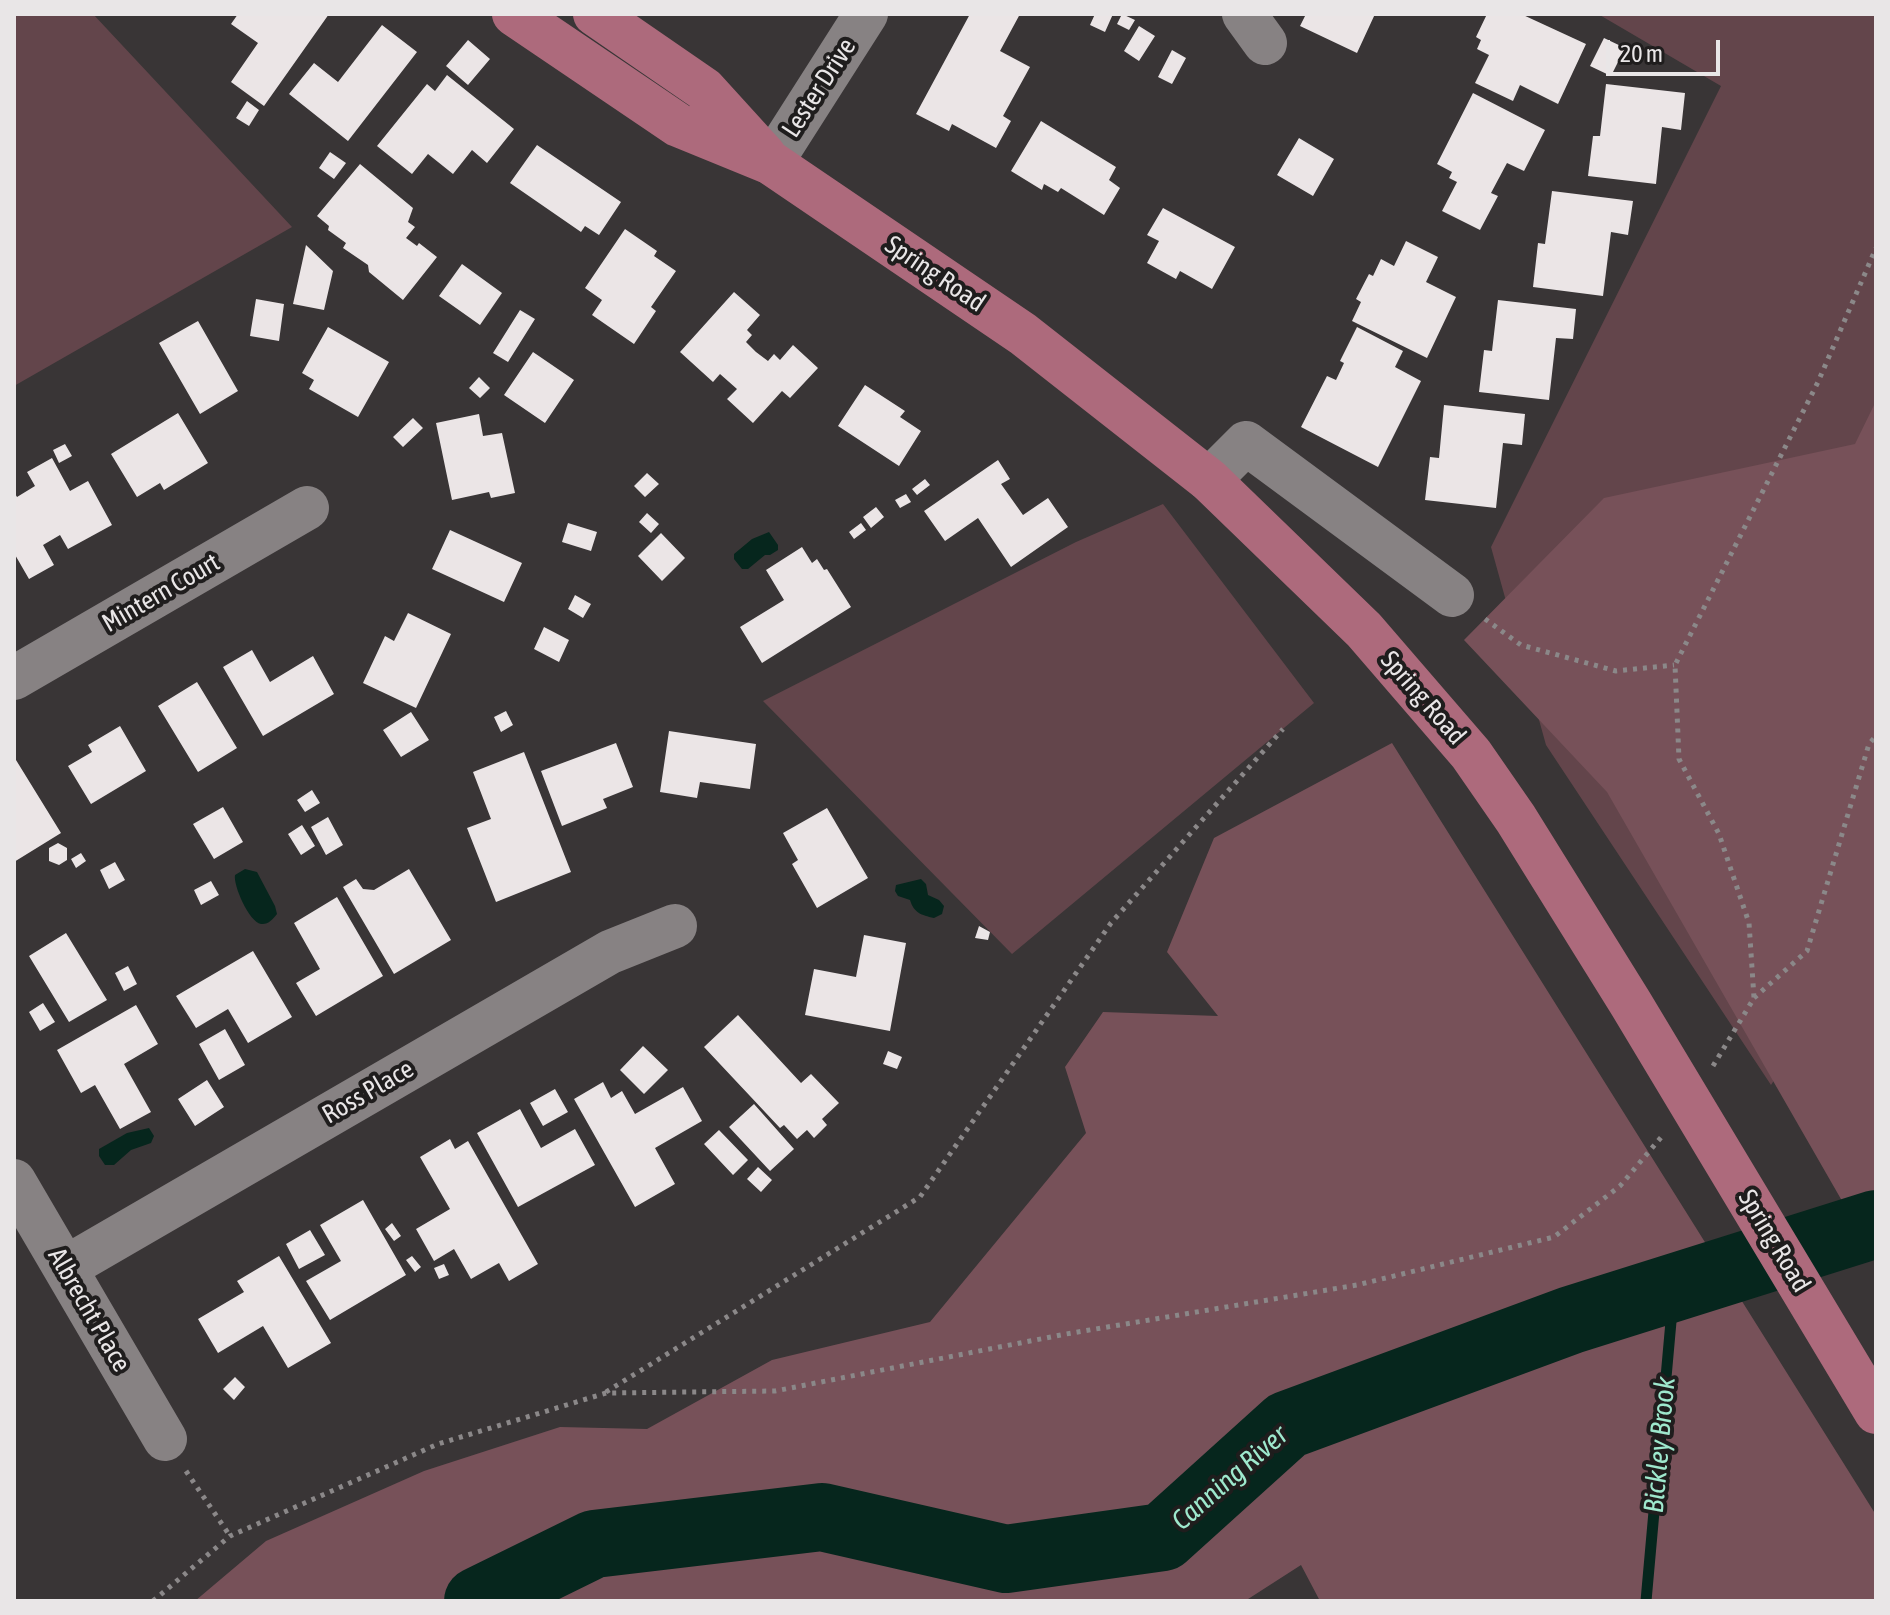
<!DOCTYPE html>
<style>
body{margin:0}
#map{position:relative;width:1890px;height:1615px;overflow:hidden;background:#393536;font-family:"Asap Condensed",sans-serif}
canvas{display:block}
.frame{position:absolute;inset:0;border:16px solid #e9e6e7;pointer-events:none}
.scale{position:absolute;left:1606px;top:40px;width:114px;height:36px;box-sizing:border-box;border:4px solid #e9e6e7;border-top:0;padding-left:10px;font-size:24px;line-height:28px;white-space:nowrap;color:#e9e6e7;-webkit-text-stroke:6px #1f1d1d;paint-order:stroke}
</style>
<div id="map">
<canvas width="1890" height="1615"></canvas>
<div class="frame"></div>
<div class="scale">20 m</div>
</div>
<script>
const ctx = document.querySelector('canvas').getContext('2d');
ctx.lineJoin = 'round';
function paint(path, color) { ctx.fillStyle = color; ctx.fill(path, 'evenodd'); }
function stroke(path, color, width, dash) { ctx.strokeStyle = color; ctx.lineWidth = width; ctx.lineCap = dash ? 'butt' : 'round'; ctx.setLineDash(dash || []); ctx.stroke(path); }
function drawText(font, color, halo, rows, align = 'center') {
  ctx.font = font + ' "Asap Condensed",sans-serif'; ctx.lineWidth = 8; ctx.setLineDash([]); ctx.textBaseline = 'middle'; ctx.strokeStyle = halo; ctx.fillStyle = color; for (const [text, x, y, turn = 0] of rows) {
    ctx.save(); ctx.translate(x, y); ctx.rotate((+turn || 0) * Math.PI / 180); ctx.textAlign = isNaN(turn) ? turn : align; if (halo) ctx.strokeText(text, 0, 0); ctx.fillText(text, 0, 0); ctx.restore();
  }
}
const green = new Path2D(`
 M 14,14 L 93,14 L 292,227 L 14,386 Z
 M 1598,14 L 1876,14 L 1876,924 L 1771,1085 L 1546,745 L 1491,547 L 1721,86 Z
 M 1163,504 L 1314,703 L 1012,954 L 763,701 L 1076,542 Z`);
const forest = new Path2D(`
 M 1876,401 L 1876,1260 L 1607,792 L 1464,640 L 1604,498 L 1855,444 Z
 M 1392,743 L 1876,1515 L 1876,1601 L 1320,1601 L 1301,1565 L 1245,1601 L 195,1601 L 266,1541 L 424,1471 L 560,1427 L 647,1429 L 772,1360 L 930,1322 L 1086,1133 L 1065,1067 L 1103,1012 L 1218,1016 L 1167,952 L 1214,838 Z`);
const water = new Path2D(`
 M 769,532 L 778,545 L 778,550 L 770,555 L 765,555 L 748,569 L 742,569 L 734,559 L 734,554 L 752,539 Z
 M 245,869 L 257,872 L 275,906 L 277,914 C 273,919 268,925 261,924 C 249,922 233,885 235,875 Z
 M 921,879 L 926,884 L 928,895 L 939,900 L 944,906 L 942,914 L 934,918 C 921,915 914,913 910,900 L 898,896 L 895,891 L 896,885 Z
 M 149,1128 L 154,1136 L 151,1143 L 131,1150 L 114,1165 L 105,1165 L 99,1156 L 99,1149 L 127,1133 Z`);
const stream = new Path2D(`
 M 1646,1601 L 1674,1288`);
const river = new Path2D(`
 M 478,1601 L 594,1544 L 822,1517 L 1006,1559 L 1163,1537 L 1287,1425 L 1571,1320 L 1876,1224`);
const building = new Path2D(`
 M 238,14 L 329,14 L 264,106 L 231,82 L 258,43 L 231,24 Z
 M 970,14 L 1020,14 L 1000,51 L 1030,67 L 1003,116 L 1011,121 L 996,148 L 952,124 L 949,131 L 916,114 Z
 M 1095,14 L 1113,14 L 1105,32 L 1090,25 Z
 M 1122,14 L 1135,20 L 1129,30 L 1117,24 Z
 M 1306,14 L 1375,14 L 1357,53 L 1300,26 Z
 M 1487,14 L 1521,14 L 1586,44 L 1558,104 L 1520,85 L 1513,101 L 1475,83 L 1489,55 L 1477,49 L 1481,40 L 1476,37 Z
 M 382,25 L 417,52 L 348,141 L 289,94 L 314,63 L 338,82 Z
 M 1139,26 L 1155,36 L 1139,61 L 1124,51 Z
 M 1604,38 L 1625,48 L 1611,76 L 1590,66 Z
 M 468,40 L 490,59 L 468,85 L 446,66 Z
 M 1172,50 L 1186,58 L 1172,84 L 1158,77 Z
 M 447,75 L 514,129 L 487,163 L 472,150 L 453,174 L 428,154 L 412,174 L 377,146 L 427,84 L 435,91 Z
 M 1606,84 L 1685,93 L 1681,130 L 1662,127 L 1656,184 L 1588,176 L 1593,136 L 1600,136 Z
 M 1473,93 L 1545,130 L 1524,171 L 1507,163 L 1491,193 L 1498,196 L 1480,230 L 1442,211 L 1457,182 L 1449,178 L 1452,172 L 1437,164 Z
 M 247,101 L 259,110 L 249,126 L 236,118 Z
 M 1041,121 L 1116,167 L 1109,180 L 1120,188 L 1104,215 L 1061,188 L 1058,192 L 1044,184 L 1042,190 L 1011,171 Z
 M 1299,138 L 1334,159 L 1313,196 L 1277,175 Z
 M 537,145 L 621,202 L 599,235 L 585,226 L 581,232 L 510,183 Z
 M 330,152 L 346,163 L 334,179 L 319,168 Z
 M 360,164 L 413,208 L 408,222 L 415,227 L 406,238 L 417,246 L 419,243 L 437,257 L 403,300 L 369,272 L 368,265 L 343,248 L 346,243 L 328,230 L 329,226 L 317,216 Z
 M 1552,191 L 1633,201 L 1628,235 L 1611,232 L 1603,296 L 1533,287 L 1538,243 L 1545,244 Z
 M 1163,208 L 1235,247 L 1212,289 L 1180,271 L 1176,279 L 1147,263 L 1159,241 L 1147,235 Z
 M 625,229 L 657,251 L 654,256 L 676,271 L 651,307 L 656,311 L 634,344 L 592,315 L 602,300 L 585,288 Z
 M 1406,241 L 1438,257 L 1426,282 L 1456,297 L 1427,358 L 1352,321 L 1361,302 L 1356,299 L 1369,274 L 1373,276 L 1381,259 L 1394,266 Z
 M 306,245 L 333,271 L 324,310 L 293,304 Z
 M 462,264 L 502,293 L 480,325 L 439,296 Z
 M 734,292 L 760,315 L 747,330 L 752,335 L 746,342 L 756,352 L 768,361 L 774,354 L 780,360 L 793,345 L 818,368 L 790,398 L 782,391 L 753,423 L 727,399 L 737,389 L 720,374 L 713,382 L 680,352 Z
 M 256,299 L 284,304 L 279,341 L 250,336 Z
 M 1498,300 L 1576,309 L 1573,339 L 1556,338 L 1549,400 L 1479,392 L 1484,350 L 1492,351 Z
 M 520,310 L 535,319 L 508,362 L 493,353 Z
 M 198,321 L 238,391 L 200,414 L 159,343 Z
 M 328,327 L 389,362 L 358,417 L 309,389 L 314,380 L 302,373 Z
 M 1357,327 L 1403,351 L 1395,367 L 1421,381 L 1378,467 L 1301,427 L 1327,376 L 1336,380 L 1344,363 L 1340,361 Z
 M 533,352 L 574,380 L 545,423 L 504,395 Z
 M 479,377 L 490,388 L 480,398 L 469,388 Z
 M 865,385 L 905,411 L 900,417 L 921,431 L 899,466 L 838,426 Z
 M 1444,405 L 1525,414 L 1522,445 L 1503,443 L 1496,508 L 1425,500 L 1430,457 L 1439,458 Z
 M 178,413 L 208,463 L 164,490 L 160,483 L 137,497 L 111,454 Z
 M 479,414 L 483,436 L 502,433 L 515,493 L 491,498 L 489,492 L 452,500 L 436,423 Z
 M 413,418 L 423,428 L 403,447 L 393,437 Z
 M 65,444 L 72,456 L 59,463 L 53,450 Z
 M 52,458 L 70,491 L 88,481 L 112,525 L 68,549 L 60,535 L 43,545 L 54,565 L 29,579 L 14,553 L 14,492 L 17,497 L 35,486 L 27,472 Z
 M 998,460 L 1010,479 L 1001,484 L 1023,515 L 1048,498 L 1068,527 L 1011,567 L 978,518 L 945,541 L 924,511 Z
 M 647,473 L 659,484 L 645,497 L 634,486 Z
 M 925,479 L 930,485 L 917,495 L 912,489 Z
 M 906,494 L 911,502 L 900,508 L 895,500 Z
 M 876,507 L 884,517 L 871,528 L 863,517 Z
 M 647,513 L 659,524 L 651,533 L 639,522 Z
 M 568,523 L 597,532 L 591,551 L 562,542 Z
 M 861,523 L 866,530 L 854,539 L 849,532 Z
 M 450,530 L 522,563 L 504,602 L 432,569 Z
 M 661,533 L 685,558 L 662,581 L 638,556 Z
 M 802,547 L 812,563 L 817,559 L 824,570 L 827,569 L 851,607 L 762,663 L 740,627 L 784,600 L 766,570 Z
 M 575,595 L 591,604 L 583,618 L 568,609 Z
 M 408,613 L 451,634 L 416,708 L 363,683 L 385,636 L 394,641 Z
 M 544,627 L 569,640 L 559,662 L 534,649 Z
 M 252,650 L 270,682 L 313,656 L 334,694 L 263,736 L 223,667 Z
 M 197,682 L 237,748 L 198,772 L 158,706 Z
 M 506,711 L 513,725 L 501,732 L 494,717 Z
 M 411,712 L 429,740 L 401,757 L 383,730 Z
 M 120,726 L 146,771 L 91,804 L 68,766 L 92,752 L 88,745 Z
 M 669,731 L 756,744 L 750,789 L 700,782 L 697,798 L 660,792 Z
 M 616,743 L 633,787 L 603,799 L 607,808 L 562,826 L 541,771 Z
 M 524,752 L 571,872 L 496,902 L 467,828 L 491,819 L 473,772 Z
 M 16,760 L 61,833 L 14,862 L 14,762 Z
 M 312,790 L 320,803 L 305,812 L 297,800 Z
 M 223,807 L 243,842 L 214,859 L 193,824 Z
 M 827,808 L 868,878 L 817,908 L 792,864 L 798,860 L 783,833 Z
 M 328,817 L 343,845 L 326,855 L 311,827 Z
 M 302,825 L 315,846 L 301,855 L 288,834 Z
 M 58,843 L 67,848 L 67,860 L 59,865 L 49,861 L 49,848 Z
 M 81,853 L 86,861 L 76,868 L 71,859 Z
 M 115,862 L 125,880 L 109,889 L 100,870 Z
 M 409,869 L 451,940 L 394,974 L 343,887 L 356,879 L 363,889 L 374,890 Z
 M 211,881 L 219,895 L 201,905 L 194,890 Z
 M 337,897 L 383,976 L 316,1016 L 296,983 L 320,969 L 294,923 Z
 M 979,926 L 990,932 L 988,940 L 975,938 Z
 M 66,933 L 107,1000 L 69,1022 L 29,956 Z
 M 864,935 L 906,943 L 890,1031 L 805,1015 L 814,969 L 856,977 Z
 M 253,951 L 292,1017 L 248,1043 L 228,1009 L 196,1028 L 176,996 Z
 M 128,966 L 137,984 L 124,991 L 115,973 Z
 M 43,1003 L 55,1022 L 40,1031 L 29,1012 Z
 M 136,1005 L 158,1044 L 124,1064 L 151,1112 L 120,1129 L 95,1085 L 81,1093 L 57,1050 Z
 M 738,1015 L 801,1083 L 811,1074 L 839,1103 L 822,1119 L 827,1125 L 814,1138 L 807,1130 L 797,1139 L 784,1125 L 780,1128 L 704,1047 Z
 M 225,1029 L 245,1065 L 219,1080 L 199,1044 Z
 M 643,1046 L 668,1070 L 644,1094 L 620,1070 Z
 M 888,1051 L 902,1057 L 897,1069 L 883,1064 Z
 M 207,1080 L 224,1107 L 195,1126 L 178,1099 Z
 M 603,1082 L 611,1098 L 622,1091 L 635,1114 L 683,1087 L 702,1121 L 655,1148 L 675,1184 L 635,1207 L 574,1099 Z
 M 555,1089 L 568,1112 L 543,1126 L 530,1103 Z
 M 754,1104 L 794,1149 L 770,1171 L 729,1127 Z
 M 520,1109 L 541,1148 L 575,1129 L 595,1165 L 518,1207 L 477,1133 Z
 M 719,1130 L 748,1160 L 733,1175 L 704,1144 Z
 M 450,1139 L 455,1149 L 468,1141 L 538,1264 L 509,1281 L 499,1263 L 471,1279 L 454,1249 L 434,1261 L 416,1229 L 450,1209 L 420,1157 Z
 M 758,1167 L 772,1180 L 761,1192 L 747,1179 Z
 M 363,1200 L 406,1275 L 330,1320 L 306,1281 L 341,1261 L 320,1225 Z
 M 392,1223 L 401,1236 L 394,1241 L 385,1229 Z
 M 310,1230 L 325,1255 L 299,1269 L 286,1244 Z
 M 279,1256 L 331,1343 L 288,1368 L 263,1326 L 218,1353 L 198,1319 L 244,1292 L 237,1281 Z
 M 412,1256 L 421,1267 L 415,1272 L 406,1260 Z
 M 444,1264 L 449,1275 L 439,1279 L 434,1268 Z
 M 235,1377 L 245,1387 L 234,1400 L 223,1389 Z`);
const path = new Path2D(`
 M 1485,619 L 1521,645 L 1616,671 L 1674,665
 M 1754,998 L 1807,951 L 1869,744 L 1876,736
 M 1713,1066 L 1754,998 L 1749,923 L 1719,834 L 1679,759 L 1675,665 L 1818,382 L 1876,248
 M 606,1392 L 920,1197 L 1111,923 L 1283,729
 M 186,1471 L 230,1536
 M 153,1601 L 230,1536 L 438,1444 L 606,1393 L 775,1391 L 1066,1334 L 1357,1285 L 1554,1237 L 1620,1186 L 1663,1135`);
const minor = new Path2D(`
 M 1244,14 L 1265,43
 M 771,163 L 866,14
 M 1209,480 L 1246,443 L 1452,595
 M 14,678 L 307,508
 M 14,1181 L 165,1439
 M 65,1268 L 610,952 L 675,926`);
const major = new Path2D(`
 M 514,14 L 678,125 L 771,163 L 1023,334 L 1209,480 L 1364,630 L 1471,754 L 1516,819 L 1631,1004 L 1876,1412
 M 595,14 L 704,89 L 764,155`);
const streetNames = [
 ["Lester Drive",819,88,-57],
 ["Spring Road",935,274,34],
 ["Mintern Court",161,593,-30],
 ["Spring Road",1423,698,49],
 ["Ross Place",368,1092,-30],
 ["Spring Road",1774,1241,59],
 ["Albrecht Place",89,1310,60]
];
const waterNames = [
 ["Bickley Brook",1660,1445,-85],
 ["Canning River",1230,1478,-41]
];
paint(green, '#63454b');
paint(forest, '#775159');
paint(water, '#06261d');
stroke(stream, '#06261d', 11);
stroke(river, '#06261d', 68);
paint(building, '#ebe5e6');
stroke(path, '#8b8889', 5, [4, 6]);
stroke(minor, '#878283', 44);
stroke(major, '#ad6a7c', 44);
drawText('26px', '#e9e6e7', '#1f1d1d', streetNames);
drawText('italic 28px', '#9ee8cd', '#1f1d1d', waterNames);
</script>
